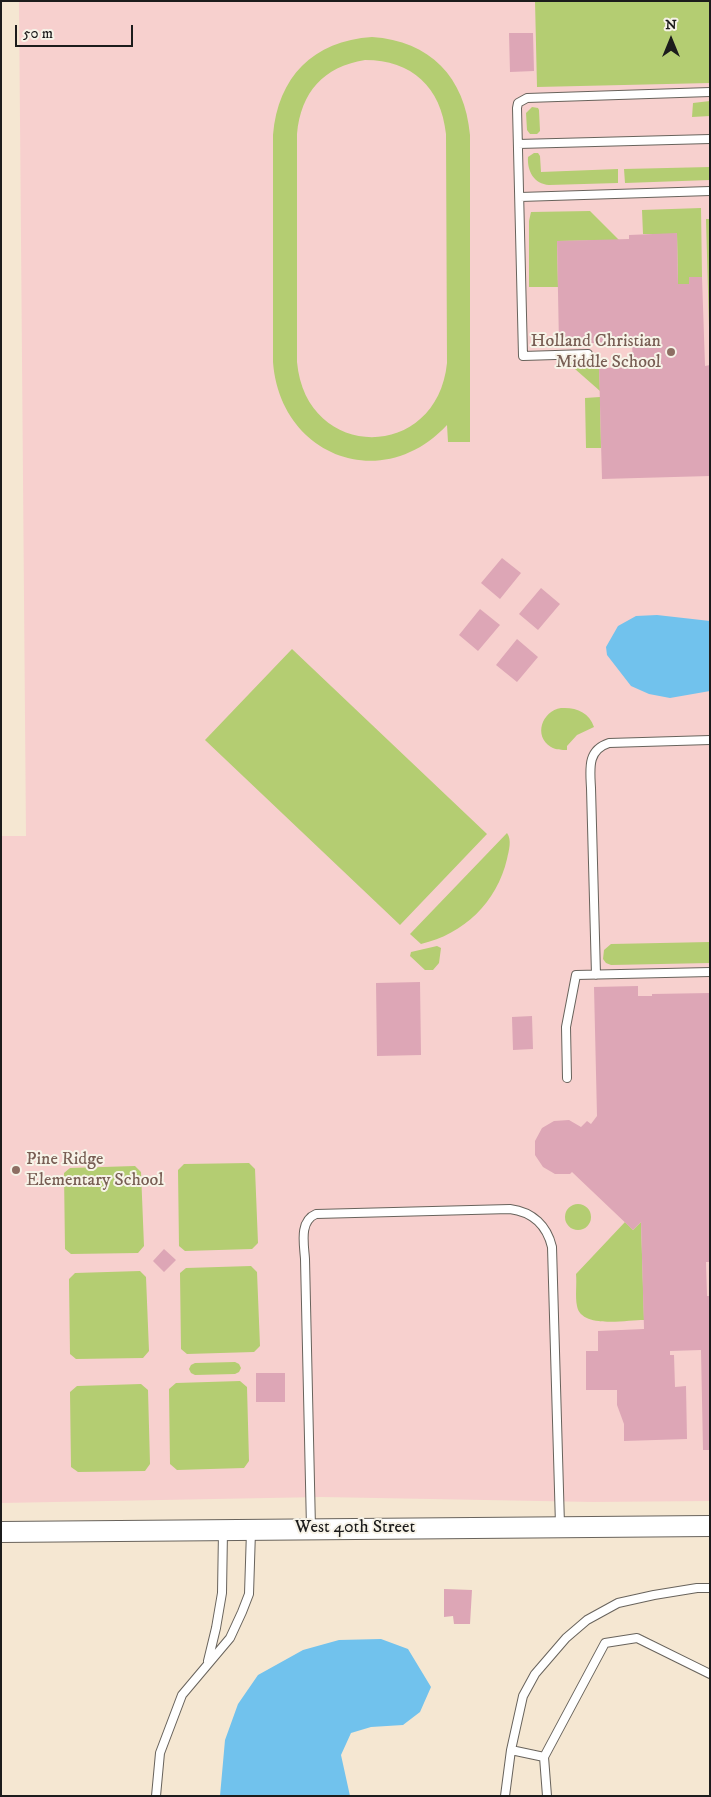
<!DOCTYPE html>
<style>
body{margin:0}
#map{position:relative;width:711px;height:1797px;overflow:hidden;background:#f5e7d2;font-family:"IM FELL DW Pica",serif}
canvas{display:block}
.frame{position:absolute;inset:0;border:2px solid #1c1c1c;pointer-events:none}
.north{position:absolute;left:646px;top:15px;width:50px;height:50px;-webkit-text-stroke:4px #f7f3e8;paint-order:stroke;rotate:0deg;font-size:14px;font-weight:700;line-height:20px;text-align:center;color:#1c1c1c}
.north::after{content:'';display:block;margin:auto;width:18px;height:22px;background:#1c1c1c;clip-path:polygon(50% 0,100% 100%,50% 72%,0 100%)}
.scale{position:absolute;left:15px;top:25px;width:118px;height:22px;box-sizing:border-box;border:2px solid #1c1c1c;border-top:0;padding-left:6px;font-size:15px;line-height:18px;white-space:nowrap;color:#1c1c1c;-webkit-text-stroke:4px #f7f3e8;paint-order:stroke}
</style>
<div id="map">
<canvas width="711" height="1797"></canvas>
<div class="frame"></div>
<div class="north">N</div>
<div class="scale">50 m</div>
</div>
<script>
const ctx = document.querySelector('canvas').getContext('2d');
ctx.lineJoin = 'round';
function paint(path, color) { ctx.fillStyle = color; ctx.fill(path, 'evenodd'); }
function stroke(path, color, width, dash) { ctx.strokeStyle = color; ctx.lineWidth = width; ctx.lineCap = dash ? 'butt' : 'round'; ctx.setLineDash(dash || []); ctx.stroke(path); }
function drawText(font, color, halo, rows, align = 'center') {
  ctx.font = font + ' "IM FELL DW Pica",serif'; ctx.lineWidth = 4; ctx.setLineDash([]); ctx.textBaseline = 'middle'; ctx.strokeStyle = halo; ctx.fillStyle = color; for (const [text, x, y, turn = 0] of rows) {
    ctx.save(); ctx.translate(x, y); ctx.rotate((+turn || 0) * Math.PI / 180); ctx.textAlign = isNaN(turn) ? turn : align; if (halo) ctx.strokeText(text, 0, 0); ctx.fillText(text, 0, 0); ctx.restore();
  }
}
const built = new Path2D(`
 M 19,1 L 710,1 L 710,1501 L 593,1502 L 322,1497 L 1,1503 L 1,836 L 26,836 Z`);
const green = new Path2D(`
 M 535,1 L 710,1 L 710,83 L 537,87 Z
 M 372,37 C 430,41 465,77 470,135 L 470,442 L 448,442 L 447,425 C 382,495 280,456 273,362 L 273,135 C 278,77 313,41 372,37 ZM 365,60 C 412,60 441,87 446,134 L 447,363 C 437,462 306,462 297,362 L 297,134 C 301,92 323,67 365,60 Z
 M 710,101 L 710,116 L 692,117 L 693,103 Z
 M 532,107 L 538,108 L 539,110 L 540,131 L 537,134 L 530,134 L 527,130 L 526,113 Z
 M 534,153 L 538,153 L 540,156 L 541,172 L 618,169 L 618,183 L 549,185 C 534,184 527,171 528,157 Z
 M 710,167 L 710,180 L 625,183 L 624,169 Z
 M 701,208 L 702,277 L 689,277 L 689,284 L 678,284 L 677,234 L 643,234 L 642,210 Z
 M 590,211 L 619,240 L 557,241 L 558,287 L 529,287 L 529,221 L 531,212 Z
 M 706,219 L 710,219 L 710,330 L 709,327 Z
 M 590,361 L 599,368 L 600,391 L 567,362 Z
 M 600,397 L 601,448 L 586,448 L 585,398 Z
 M 292,649 L 487,834 L 400,925 L 205,740 Z
 M 561,708 C 576,707 589,712 594,727 L 577,735 L 567,746 L 567,750 C 562,750 556,750 551,747 C 533,736 542,711 561,708 Z
 M 507,833 C 512,840 509,850 507,859 C 497,902 464,934 421,944 L 410,934 Z
 M 710,942 L 710,963 L 611,965 L 606,963 L 603,959 L 604,950 L 611,944 Z
 M 437,946 L 441,948 L 439,963 L 433,970 L 425,970 L 410,956 L 411,952 Z
 M 249,1163 L 255,1169 L 258,1243 L 252,1249 L 185,1251 L 179,1246 L 178,1170 L 184,1164 Z
 M 135,1166 L 141,1172 L 144,1246 L 138,1253 L 71,1254 L 65,1249 L 64,1173 L 70,1168 Z
 M565 1217a13 13 0 1 1 26 0a13 13 0 1 1-26 0Z
 M 625,1222 L 633,1230 L 641,1222 L 644,1320 C 626,1320 581,1329 577,1306 C 575,1296 577,1284 576,1274 Z
 M 251,1266 L 257,1272 L 260,1346 L 254,1352 L 187,1354 L 181,1349 L 180,1273 L 186,1268 Z
 M 140,1271 L 146,1277 L 149,1351 L 143,1358 L 76,1359 L 70,1354 L 69,1279 L 75,1273 Z
 M 235,1362 L 239,1364 L 241,1368 L 239,1372 L 235,1374 L 195,1375 L 191,1373 L 189,1369 L 191,1365 L 195,1363 Z
 M 240,1381 L 247,1387 L 249,1461 L 244,1468 L 177,1470 L 170,1464 L 169,1389 L 176,1383 Z
 M 141,1384 L 148,1390 L 150,1464 L 145,1471 L 78,1472 L 71,1467 L 70,1392 L 77,1386 Z`);
const water = new Path2D(`
 M 657,615 L 710,621 L 710,691 L 670,698 L 649,694 L 631,686 L 607,655 L 606,647 L 618,626 L 636,616 Z
 M 381,1639 L 408,1649 L 431,1687 L 420,1712 L 403,1725 L 371,1727 L 351,1733 L 341,1755 L 350,1796 L 220,1796 L 225,1740 L 238,1704 L 258,1675 L 303,1650 L 339,1640 Z`);
const building = new Path2D(`
 M 509,33 L 533,33 L 534,71 L 510,72 Z
 M 677,233 L 678,284 L 689,284 L 689,277 L 702,277 L 705,366 L 710,365 L 710,476 L 602,479 L 599,368 L 633,367 L 632,342 L 559,344 L 557,241 L 629,239 L 629,235 Z
 M 502,558 L 521,573 L 500,599 L 481,583 Z
 M 541,588 L 560,604 L 538,630 L 519,614 Z
 M 480,609 L 500,625 L 478,651 L 459,635 Z
 M 517,639 L 538,657 L 517,682 L 496,665 Z
 M 420,982 L 421,1055 L 377,1056 L 376,983 Z
 M 638,986 L 638,996 L 652,996 L 652,994 L 710,993 L 710,1262 L 706,1262 L 707,1296 L 710,1296 L 710,1450 L 703,1450 L 701,1350 L 670,1351 L 670,1355 L 674,1355 L 675,1387 L 686,1386 L 687,1439 L 624,1441 L 624,1424 L 617,1405 L 617,1390 L 586,1390 L 586,1351 L 598,1351 L 598,1331 L 644,1329 L 641,1222 L 633,1230 L 572,1172 L 570,1174 L 555,1174 L 543,1167 L 535,1155 L 535,1141 L 542,1128 L 554,1121 L 569,1120 L 581,1127 L 587,1121 L 591,1124 L 597,1116 L 594,987 Z
 M 532,1016 L 533,1049 L 513,1050 L 512,1017 Z
 M 164,1249 L 176,1260 L 164,1272 L 153,1261 Z
 M 256,1373 L 285,1373 L 285,1402 L 256,1402 Z
 M 444,1589 L 472,1590 L 470,1624 L 454,1624 L 453,1616 L 444,1617 Z`);
const service = new Path2D(`
 M 518,144 L 710,139
 M 520,197 L 710,191
 M 588,354 L 523,356 L 517,108 L 518,103 L 527,98 L 710,92
 M 596,975 L 591,788 C 590,769 587,750 609,743 L 710,740
 M 567,1078 L 566,1027 L 576,975 L 710,972
 M 311,1528 L 305,1259 C 304,1244 299,1221 316,1214 L 510,1209 C 533,1212 547,1226 552,1247 L 560,1525
 M 208,1661 L 216,1628 L 222,1593 L 223,1531
 M 511,1750 L 544,1757
 M 156,1796 L 160,1753 L 182,1695 L 230,1638 L 242,1612 L 249,1594 L 251,1531
 M 505,1796 L 511,1750 L 523,1696 L 535,1674 L 566,1638 L 587,1620 L 618,1603 L 654,1595 L 697,1588 L 710,1588
 M 547,1796 L 544,1757 L 605,1643 L 637,1638 L 710,1674`);
const tertiary = new Path2D(`
 M 1,1532 L 710,1526`);
const markers = [
 [671,352,5,"#8d6e63"],
 [16,1170,5,"#8d6e63"]
];
const educationNames = [
 ["Holland Christian",661,342],
 ["Middle School",661,363],
 ["Pine Ridge",26,1160,"left"],
 ["Elementary School",26,1181,"left"]
];
const streetNames = [
 ["West 40th Street",355,1528]
];
paint(built, '#f7d0ce');
paint(green, '#b4cd72');
paint(water, '#71c2ed');
paint(building, '#dda6b6');
stroke(service, '#68635c', 10);
stroke(tertiary, '#68635c', 22);
stroke(service, '#fff', 8);
stroke(tertiary, '#fff', 20);
for (const [x, y, r, color] of markers) { const dot = new Path2D(); dot.arc(x, y, r, 0, 2 * Math.PI); ctx.fillStyle = color; ctx.fill(dot); stroke(dot, '#f7f3e8', 2); }
drawText('18px', '#785e54', '#f7f3e8', educationNames, 'right');
drawText('18px', '#1c1c1c', '#f7f3e8', streetNames);
</script>
